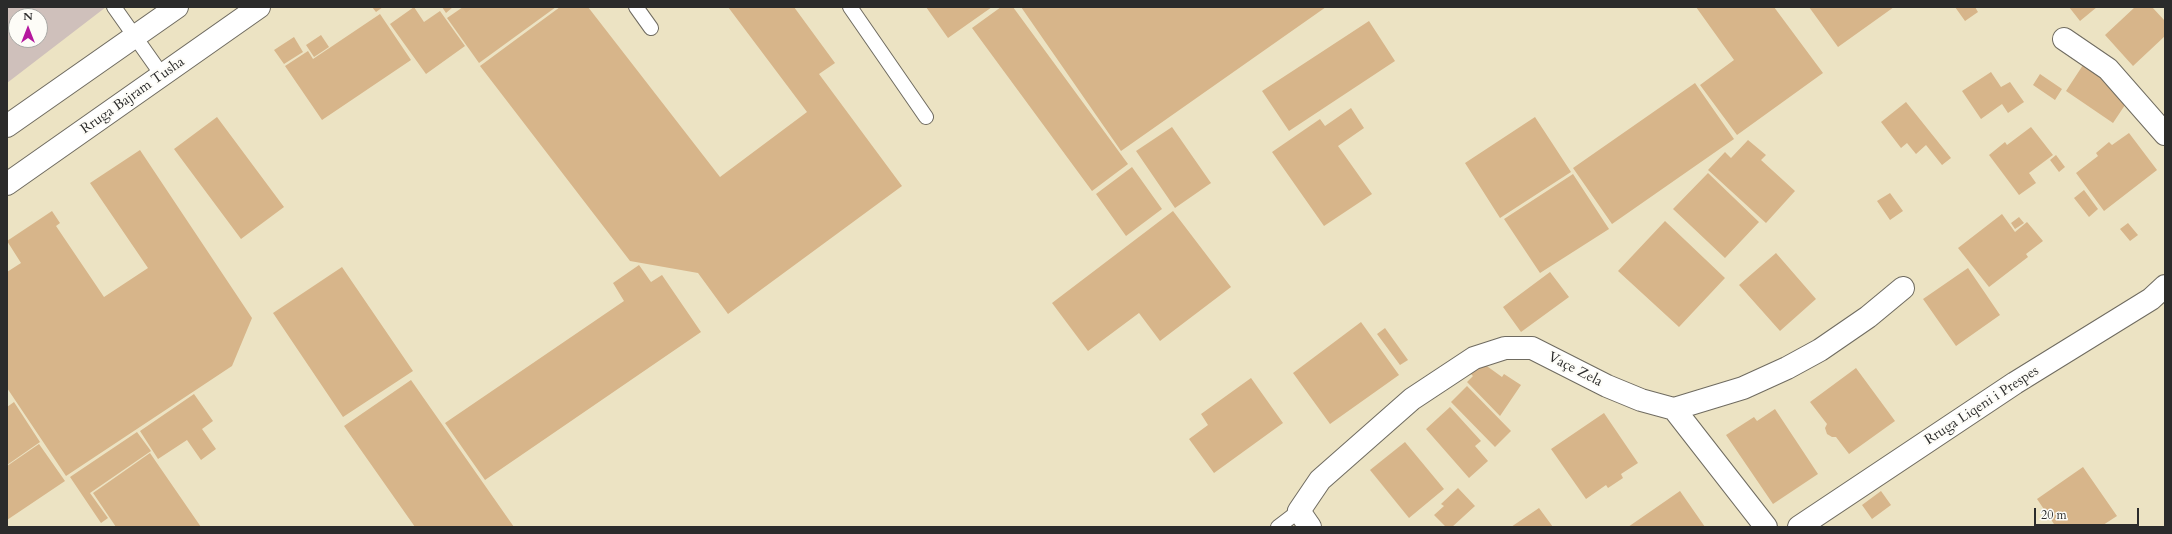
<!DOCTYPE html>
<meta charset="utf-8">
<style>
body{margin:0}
#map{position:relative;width:2172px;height:534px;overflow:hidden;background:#ece3c3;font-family:Cardo,serif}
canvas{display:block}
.frame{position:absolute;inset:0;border:8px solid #2b2b2b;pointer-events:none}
.north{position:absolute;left:8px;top:8px;width:40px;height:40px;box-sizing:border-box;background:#fdfcf7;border:1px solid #a9a8a5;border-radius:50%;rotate:0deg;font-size:11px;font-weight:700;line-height:16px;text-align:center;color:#2b2b2b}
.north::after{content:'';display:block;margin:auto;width:14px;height:18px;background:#b5179e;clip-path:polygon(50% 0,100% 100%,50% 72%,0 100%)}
.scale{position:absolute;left:2034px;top:508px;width:105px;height:18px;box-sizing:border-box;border:2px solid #2b2b2b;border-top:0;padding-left:5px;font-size:12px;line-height:14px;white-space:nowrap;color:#2b2b2b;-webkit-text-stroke:3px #fdfcf7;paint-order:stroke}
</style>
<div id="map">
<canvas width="2172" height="534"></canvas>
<div class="frame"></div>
<div class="north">N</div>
<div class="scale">20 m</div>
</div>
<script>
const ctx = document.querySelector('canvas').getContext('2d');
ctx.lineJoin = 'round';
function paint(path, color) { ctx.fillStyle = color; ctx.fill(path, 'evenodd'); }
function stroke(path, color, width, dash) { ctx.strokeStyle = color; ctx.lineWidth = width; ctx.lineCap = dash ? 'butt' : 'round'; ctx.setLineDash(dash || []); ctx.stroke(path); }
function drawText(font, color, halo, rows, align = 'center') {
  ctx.font = font + ' Cardo,serif'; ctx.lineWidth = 4; ctx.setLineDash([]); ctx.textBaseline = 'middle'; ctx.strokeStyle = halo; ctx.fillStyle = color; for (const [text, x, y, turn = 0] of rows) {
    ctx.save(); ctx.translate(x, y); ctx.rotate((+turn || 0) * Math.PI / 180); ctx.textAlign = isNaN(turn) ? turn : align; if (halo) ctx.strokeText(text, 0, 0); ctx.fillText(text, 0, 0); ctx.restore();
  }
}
const industrial = new Path2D(`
 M 7,7 L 106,7 L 7,83 ZM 16,16 L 40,16 L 40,40 L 16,40 Z`);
const building = new Path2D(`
 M 372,7 L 383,7 L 376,12 Z
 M 414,7 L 424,22 L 440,11 L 465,46 L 426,74 L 390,24 Z
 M 442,7 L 453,7 L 446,13 Z
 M 463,7 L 556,7 L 479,63 L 447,18 Z
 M 560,7 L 588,7 L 720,177 L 807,112 L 728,7 L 794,7 L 835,63 L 819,74 L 902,186 L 728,314 L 698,273 L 630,261 L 480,66 Z
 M 926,7 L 992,7 L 948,38 Z
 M 1001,7 L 1013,7 L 1128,164 L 1092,191 L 972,28 Z
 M 1021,7 L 1326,7 L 1121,151 Z
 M 1696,7 L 1774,7 L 1823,73 L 1737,135 L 1700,85 L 1734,60 Z
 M 1809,7 L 1894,7 L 1838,47 Z
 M 1955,7 L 1975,7 L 1978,12 L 1965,21 Z
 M 2069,7 L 2097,7 L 2080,21 Z
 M 2135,7 L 2152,7 L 2165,21 L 2165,36 L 2133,66 L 2105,35 Z
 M 380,14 L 411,60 L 322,120 L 285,66 L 308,51 L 313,59 Z
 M 1369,21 L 1395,61 L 1289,131 L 1262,91 Z
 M 321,35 L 329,47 L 314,57 L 306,45 Z
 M 294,37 L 303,52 L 284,64 L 274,50 Z
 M 2083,65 L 2131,96 L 2113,123 L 2066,91 Z
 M 1991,72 L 2001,87 L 2010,82 L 2024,102 L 2008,113 L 2002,104 L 1981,119 L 1962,91 Z
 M 2040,74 L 2062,89 L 2055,100 L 2033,85 Z
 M 1695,83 L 1734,139 L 1612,224 L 1573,168 Z
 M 1906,102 L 1951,158 L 1942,165 L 1926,145 L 1916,154 L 1907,143 L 1901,148 L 1881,122 Z
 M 1351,108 L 1364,128 L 1338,146 L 1372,194 L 1324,226 L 1272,152 L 1320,119 L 1325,126 Z
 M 217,117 L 284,207 L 241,239 L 174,149 Z
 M 1535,117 L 1571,172 L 1500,218 L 1465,163 Z
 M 1172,127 L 1211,183 L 1175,208 L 1136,151 Z
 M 2031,127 L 2053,155 L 2029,173 L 2036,183 L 2019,195 L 1989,155 L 2005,142 L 2007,145 Z
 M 2129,133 L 2157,170 L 2104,211 L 2076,173 L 2098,156 L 2096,153 L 2109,142 L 2112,145 Z
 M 1748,140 L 1766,155 L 1761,160 L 1795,191 L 1766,223 L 1708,170 L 1725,152 L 1731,158 Z
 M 140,150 L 252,318 L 232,366 L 66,476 L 7,388 L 7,272 L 21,263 L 7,241 L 52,211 L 60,223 L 56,226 L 104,297 L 148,268 L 90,183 Z
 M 2056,155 L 2065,167 L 2059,172 L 2050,160 Z
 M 1132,167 L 1162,209 L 1126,236 L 1096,194 Z
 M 1708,173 L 1759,222 L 1725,258 L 1673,209 Z
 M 1573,174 L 1609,229 L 1540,273 L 1504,219 Z
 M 2084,190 L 2098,209 L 2089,217 L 2074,198 Z
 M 1890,193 L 1903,211 L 1890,220 L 1877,201 Z
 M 1173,211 L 1231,287 L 1160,341 L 1139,313 L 1088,351 L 1052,303 Z
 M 2002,214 L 2015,232 L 2027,222 L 2043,241 L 2026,254 L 2028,257 L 1989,287 L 1958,248 Z
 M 2019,217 L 2024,223 L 2015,229 L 2011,223 Z
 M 1665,221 L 1725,278 L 1679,327 L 1618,271 Z
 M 2128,223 L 2138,235 L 2130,241 L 2120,229 Z
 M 1776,253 L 1816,299 L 1780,331 L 1739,285 Z
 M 639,265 L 651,282 L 662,275 L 701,332 L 485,480 L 445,423 L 624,301 L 613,283 Z
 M 342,267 L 413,371 L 343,417 L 273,313 Z
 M 1968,268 L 2000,315 L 1956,346 L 1923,299 Z
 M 1550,272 L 1569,297 L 1521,332 L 1503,307 Z
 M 1361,322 L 1399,375 L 1330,424 L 1293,373 Z
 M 1385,328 L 1408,360 L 1400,365 L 1377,334 Z
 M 1484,364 L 1502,377 L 1504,374 L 1521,385 L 1500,416 L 1467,382 L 1473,376 L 1470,373 L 1477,365 L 1481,368 Z
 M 1856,368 L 1895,421 L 1849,454 L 1836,437 L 1832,437 L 1827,434 L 1825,428 L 1827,424 L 1810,402 Z
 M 1251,378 L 1283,423 L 1214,473 L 1189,439 L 1208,425 L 1201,414 Z
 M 411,380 L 514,527 L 415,527 L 344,426 Z
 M 1467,386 L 1511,431 L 1495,447 L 1451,402 Z
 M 194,394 L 213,421 L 202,429 L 216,449 L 201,460 L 187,440 L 158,459 L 140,431 Z
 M 14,402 L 40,442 L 7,465 L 7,407 Z
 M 1450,407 L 1481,441 L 1475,446 L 1488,461 L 1469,478 L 1426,429 Z
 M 1775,409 L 1818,474 L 1773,504 L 1726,435 L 1754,417 L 1757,421 Z
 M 1604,413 L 1638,463 L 1621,474 L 1623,478 L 1608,488 L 1606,485 L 1586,499 L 1551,449 Z
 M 137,432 L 151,451 L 90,493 L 108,518 L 101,523 L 70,477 Z
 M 1405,442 L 1444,489 L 1409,518 L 1370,470 Z
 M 39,444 L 65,481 L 7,520 L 7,466 Z
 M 150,453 L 201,527 L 116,527 L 93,493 Z
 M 2083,467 L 2117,516 L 2100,527 L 2056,527 L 2037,499 Z
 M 1458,488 L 1475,506 L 1452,527 L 1446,527 L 1434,515 L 1444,506 L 1441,504 Z
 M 1680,491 L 1705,527 L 1628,527 Z
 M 1881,491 L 1891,505 L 1872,519 L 1862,505 Z
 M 1539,508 L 1553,527 L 1511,527 Z`);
const service = new Path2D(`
 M 114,7 L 162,75
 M 636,7 L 651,28
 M 850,7 L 926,117
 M 1278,527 L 1299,511`);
const minor = new Path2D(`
 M 2064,39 L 2108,69 L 2165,134
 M 1674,409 L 1766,527
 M 1310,527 L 1299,511 L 1320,480 L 1412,399 L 1474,358 L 1505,348 L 1532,348 L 1607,386 L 1641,400 L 1674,409 L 1743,388 L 1787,368 L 1820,350 L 1868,317 L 1903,288
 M 1799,527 L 2015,383 L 2151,299 L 2165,286`);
const secondary = new Path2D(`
 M 7,126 L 177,7
 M 7,184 L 259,7`);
const streetNames = [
 ["Rruga Bajram Tusha",133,96,-35],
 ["Vaçe Zela",1575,370,27],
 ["Rruga Liqeni i Prespes",1982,406,-33]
];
paint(industrial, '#cfc0bb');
paint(building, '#d7b58a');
stroke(service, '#6f6b60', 16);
stroke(minor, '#6f6b60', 24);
stroke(secondary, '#6f6b60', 24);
stroke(service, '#fff', 14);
stroke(minor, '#fff', 22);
stroke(secondary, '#fff', 22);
drawText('14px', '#2b2b2b', '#fdfcf7', streetNames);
</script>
